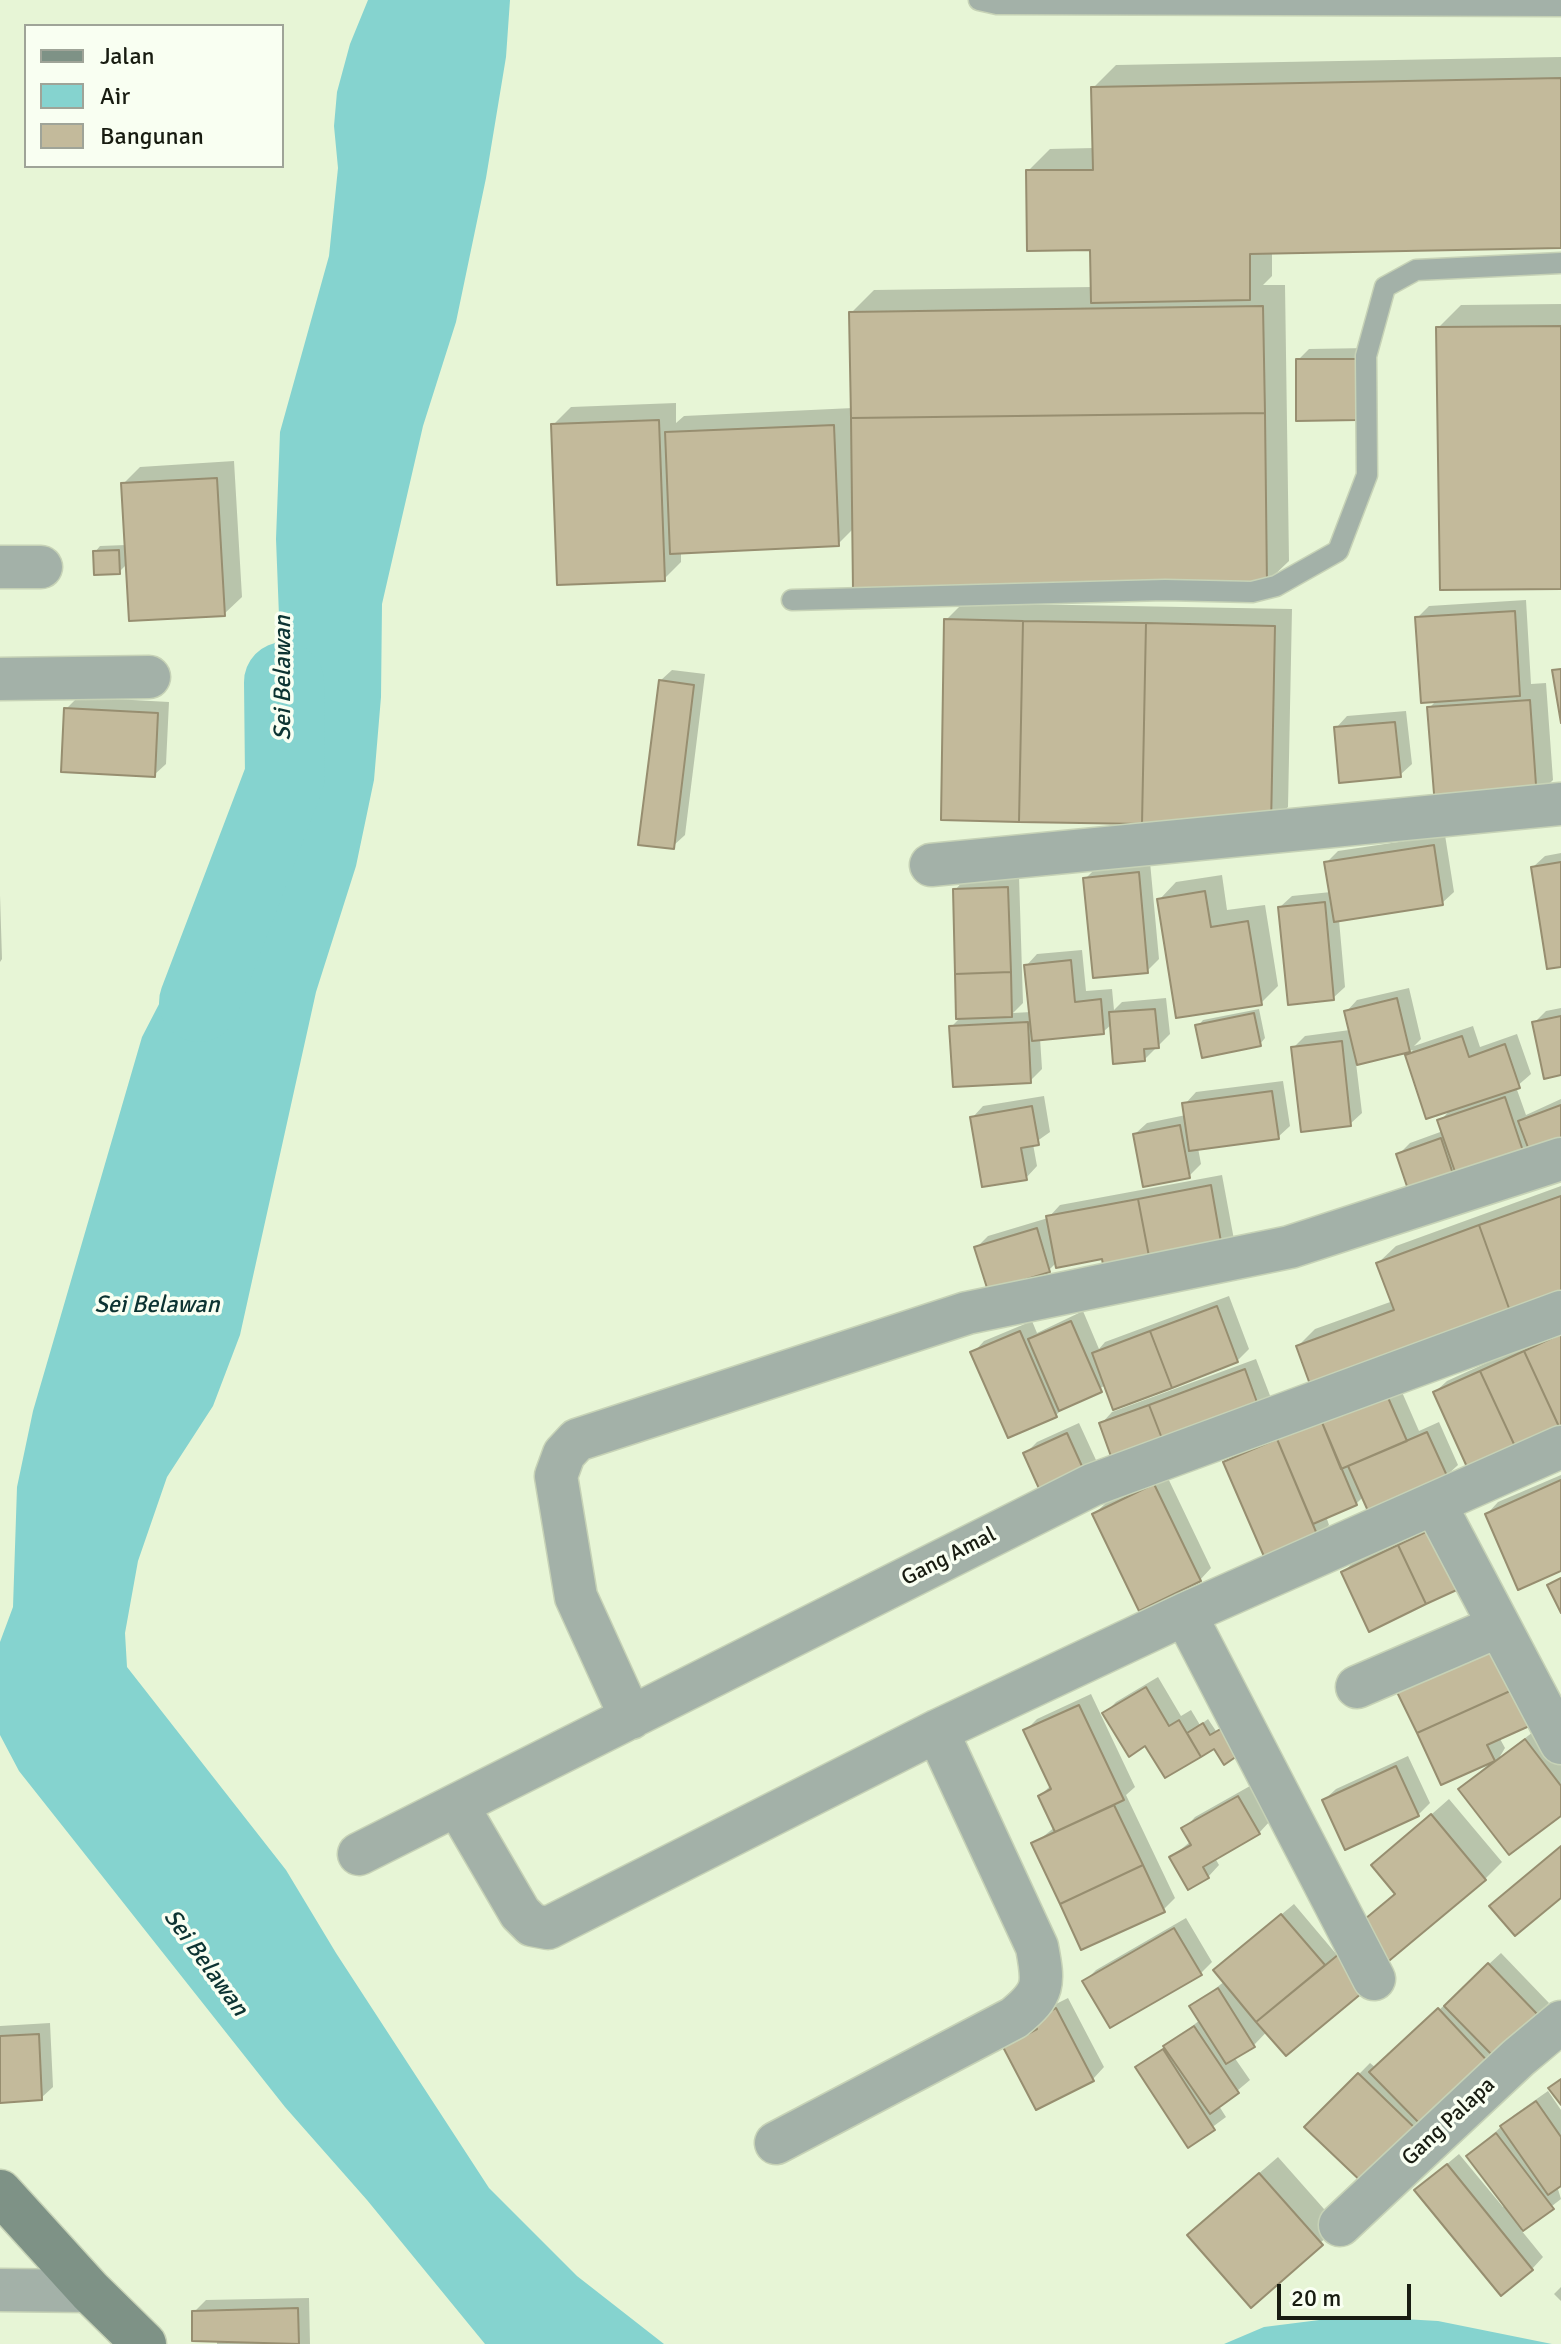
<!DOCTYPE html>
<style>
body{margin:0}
#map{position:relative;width:1561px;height:2344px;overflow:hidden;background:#e7f5d6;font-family:Signika,sans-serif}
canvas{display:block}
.legend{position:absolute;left:24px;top:24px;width:260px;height:144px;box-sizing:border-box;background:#f9fff2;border:2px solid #9fa498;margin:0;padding:10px 14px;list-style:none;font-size:24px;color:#181c11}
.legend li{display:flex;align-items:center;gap:16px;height:40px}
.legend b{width:40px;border:2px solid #9fa498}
.scale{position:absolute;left:1277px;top:2284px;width:134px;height:36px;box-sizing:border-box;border:4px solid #181c11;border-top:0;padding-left:10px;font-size:24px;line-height:28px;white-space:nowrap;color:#181c11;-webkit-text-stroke:6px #f9fff2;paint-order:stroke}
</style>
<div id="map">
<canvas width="1561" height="2344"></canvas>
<ul class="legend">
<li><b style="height:10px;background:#7e9286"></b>Jalan</li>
<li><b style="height:22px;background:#85d3cf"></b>Air</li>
<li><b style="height:22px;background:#c3ba9b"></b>Bangunan</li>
</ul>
<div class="scale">20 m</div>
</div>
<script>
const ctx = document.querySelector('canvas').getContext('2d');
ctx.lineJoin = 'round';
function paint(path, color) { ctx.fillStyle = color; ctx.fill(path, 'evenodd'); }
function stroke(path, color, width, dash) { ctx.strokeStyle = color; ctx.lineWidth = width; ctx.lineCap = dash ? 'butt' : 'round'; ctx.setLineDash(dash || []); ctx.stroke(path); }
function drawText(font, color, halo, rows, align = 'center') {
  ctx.font = font + ' Signika,sans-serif'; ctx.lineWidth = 7; ctx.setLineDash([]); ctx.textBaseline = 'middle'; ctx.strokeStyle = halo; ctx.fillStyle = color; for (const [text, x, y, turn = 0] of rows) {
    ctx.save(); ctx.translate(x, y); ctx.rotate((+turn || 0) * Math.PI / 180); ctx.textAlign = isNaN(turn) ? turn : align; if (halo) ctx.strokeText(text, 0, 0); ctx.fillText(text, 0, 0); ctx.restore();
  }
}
const water = new Path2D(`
 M 368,0 L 510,0 L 506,57 L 486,178 L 456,322 L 423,426 L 382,604 L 381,697 L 374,780 L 356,866 L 316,992 L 240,1335 L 213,1406 L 167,1477 L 138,1561 L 125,1633 L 127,1667 L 286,1870 L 336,1953 L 489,2188 L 577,2276 L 664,2344 L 485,2344 L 367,2200 L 285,2107 L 19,1771 L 0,1735 L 0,1642 L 13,1607 L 17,1487 L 33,1411 L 142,1037 L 172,979 L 256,878 L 278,819 L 283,719 L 276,539 L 280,432 L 329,256 L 338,168 L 334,126 L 337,92 L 350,44 Z
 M 1351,2316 L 1438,2321 L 1552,2344 L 1224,2344 L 1264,2327 Z`);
const shadow = new Path2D(`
 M 1561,57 L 1561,246 L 1272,251 L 1272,276 L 1263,285 L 1285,285 L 1289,561 L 1266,583 L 854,528 L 838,544 L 681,551 L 681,562 L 664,579 L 553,425 L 571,407 L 676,403 L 676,423 L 684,416 L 853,408 L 851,313 L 874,290 L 1093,287 L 1092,247 L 1028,171 L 1050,149 L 1094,148 L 1093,88 L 1116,65 Z
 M 1561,304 L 1561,587 L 1438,328 L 1461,305 Z
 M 1368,348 L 1298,419 L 1298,360 L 1309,349 Z
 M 234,461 L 242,597 L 224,614 L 127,564 L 119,572 L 95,552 L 100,546 L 126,545 L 123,484 L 140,467 Z
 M 1526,600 L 1531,684 L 1546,683 L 1553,780 L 1536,797 L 1429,708 L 1437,700 L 1417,618 L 1429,606 Z
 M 963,603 L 1292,609 L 1288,807 L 1270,824 L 946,620 Z
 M 672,670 L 705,674 L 685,835 L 673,846 L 660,681 Z
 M 78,697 L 169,702 L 166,764 L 154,775 L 66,709 Z
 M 1406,711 L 1412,764 L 1400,775 L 1336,728 L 1347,716 Z
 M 1445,835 L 1454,892 L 1442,903 L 1339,920 L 1345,987 L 1333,998 L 1280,907 L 1292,896 L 1331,892 L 1326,863 L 1338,851 Z
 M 1561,853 L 1561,965 L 1533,867 L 1545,856 Z
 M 1150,862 L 1159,959 L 1147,971 L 1085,879 L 1097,867 Z
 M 1222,875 L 1227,910 L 1265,905 L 1278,986 L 1261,1003 L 1159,900 L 1176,882 Z
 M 1019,876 L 1023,1003 L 1013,1013 L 1031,1012 L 1026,966 L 1037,954 L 1082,950 L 1086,991 L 1112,989 L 1114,1010 L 1122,1002 L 1166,998 L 1170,1034 L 1144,1060 L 1112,1024 L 1103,1032 L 1040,1038 L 1042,1069 L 1030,1081 L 951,1027 L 962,1016 L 955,890 L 966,878 Z
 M 0,895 L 2,959 L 0,962 Z
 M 1409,988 L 1421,1039 L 1414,1046 L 1473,1026 L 1480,1047 L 1517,1034 L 1531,1074 L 1516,1087 L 1526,1115 L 1561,1099 L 1561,1154 L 1460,1180 L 1398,1155 L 1410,1143 L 1443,1131 L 1440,1121 L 1452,1108 L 1407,1056 L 1413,1050 L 1356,1063 L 1362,1113 L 1350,1124 L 1293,1048 L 1305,1036 L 1350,1030 L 1346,1012 L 1357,1000 Z
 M 1561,1008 L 1561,1073 L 1534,1023 L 1546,1011 Z
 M 1259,1009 L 1265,1038 L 1260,1044 L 1198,1026 L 1203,1020 Z
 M 1283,1081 L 1290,1126 L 1278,1137 L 1198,1148 L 1201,1164 L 1189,1176 L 1135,1134 L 1147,1123 L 1186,1115 L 1185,1104 L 1196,1092 Z
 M 1044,1096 L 1050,1132 L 1033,1144 L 1037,1166 L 1026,1178 L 972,1118 L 983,1106 Z
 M 1222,1175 L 1235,1245 L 1057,1262 L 1049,1270 L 976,1248 L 988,1236 L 1048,1218 L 1060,1205 Z
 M 1561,1186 L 1561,1307 L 1298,1346 L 1315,1329 L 1393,1301 L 1378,1263 L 1396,1246 Z
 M 1229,1296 L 1249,1349 L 1237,1361 L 1106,1385 L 1066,1406 L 1056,1415 L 1009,1436 L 973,1353 L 984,1341 L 1032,1321 L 1037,1333 L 1083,1311 L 1099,1349 L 1105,1342 Z
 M 1561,1329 L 1561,1436 L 1435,1392 L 1447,1381 Z
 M 1256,1359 L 1274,1406 L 1101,1424 L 1112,1412 Z
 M 1398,1383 L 1419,1431 L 1439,1422 L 1458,1465 L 1446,1476 L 1364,1496 L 1356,1504 L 1326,1516 L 1329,1525 L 1318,1537 L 1226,1462 L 1237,1451 Z
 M 1079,1423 L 1101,1471 L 1025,1454 L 1037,1442 Z
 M 1166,1474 L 1211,1568 L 1200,1580 L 1094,1514 L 1106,1503 Z
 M 1561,1475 L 1561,1569 L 1487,1514 L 1498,1502 Z
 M 1455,1514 L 1370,1629 L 1343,1572 L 1355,1561 Z
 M 1158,1677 L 1181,1716 L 1191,1710 L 1200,1725 L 1208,1719 L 1216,1731 L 1229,1723 L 1215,1746 L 1166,1775 L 1146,1743 L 1104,1714 L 1116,1702 Z
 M 1398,1689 L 1499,1737 L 1505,1748 L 1499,1758 L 1537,1729 L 1561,1759 L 1561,1813 L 1461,1789 L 1494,1759 L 1442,1782 Z
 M 1091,1694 L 1135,1787 L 1126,1795 L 1175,1898 L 1163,1910 L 1034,1844 L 1055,1827 L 1040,1796 L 1051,1785 L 1025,1731 L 1037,1719 Z
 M 1408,1756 L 1430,1803 L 1418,1815 L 1324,1800 L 1336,1789 Z
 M 1250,1786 L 1270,1821 L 1259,1833 L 1215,1858 L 1219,1865 L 1208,1877 L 1172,1857 L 1191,1841 L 1184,1829 L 1195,1817 Z
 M 1449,1799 L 1502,1862 L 1485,1879 L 1356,1929 L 1396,1892 L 1374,1865 Z
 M 1294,1904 L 1337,1955 L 1351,1944 L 1254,2045 L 1234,2057 L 1250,2080 L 1219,2106 L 1226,2117 L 1188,2145 L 1138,2068 L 1200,2020 L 1192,2007 L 1225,1981 L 1228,1959 Z
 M 1186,1918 L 1212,1962 L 1201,1973 L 1085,1981 L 1096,1970 Z
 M 1501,1953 L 1549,2003 L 1367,2184 L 1307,2127 L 1370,2063 L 1376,2068 Z
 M 1068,1998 L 1104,2067 L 1093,2079 L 1005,2047 L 1046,2009 Z
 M 50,2023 L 53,2087 L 41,2098 L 0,2101 L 0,2026 Z
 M 1548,2091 L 1561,2110 L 1561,2184 L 1557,2186 L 1561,2199 L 1521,2230 L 1543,2257 L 1532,2269 L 1429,2179 L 1459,2154 L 1503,2207 L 1506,2205 L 1469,2156 L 1514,2115 Z
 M 1278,2157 L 1339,2226 L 1251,2305 L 1207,2218 Z
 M 1561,2287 L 1561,2301 L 1554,2294 Z
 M 309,2298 L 310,2344 L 217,2344 L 217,2339 L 194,2312 L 206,2300 Z`);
const river = new Path2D(`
 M 199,1002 L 285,776 L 284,682`);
const building = new Path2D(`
 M 1561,78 L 1561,248 L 1250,254 L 1250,300 L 1091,303 L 1090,250 L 1027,251 L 1026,170 L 1093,170 L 1091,87 Z
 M 1263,306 L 1265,413 L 851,418 L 849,312 Z
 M 1561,326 L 1561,589 L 1440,590 L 1436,327 Z
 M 1296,359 L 1357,359 L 1358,420 L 1296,421 Z
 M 1265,413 L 1267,585 L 853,591 L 851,418 Z
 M 659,420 L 665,581 L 557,585 L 551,424 Z
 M 834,425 L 839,546 L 670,554 L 665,432 Z
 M 217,478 L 225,616 L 129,621 L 121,483 Z
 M 119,550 L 120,574 L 94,575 L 93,551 Z
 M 1515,611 L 1520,696 L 1421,703 L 1415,617 Z
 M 944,619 L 1023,621 L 1019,822 L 941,820 Z
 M 1023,621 L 1146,623 L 1142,824 L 1019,822 Z
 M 1146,623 L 1275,626 L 1271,826 L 1142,824 Z
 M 1561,669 L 1561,723 L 1552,670 Z
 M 659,680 L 694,685 L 674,849 L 638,845 Z
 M 1530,700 L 1537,799 L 1435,806 L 1427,707 Z
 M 64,708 L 158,713 L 155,777 L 61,772 Z
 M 1395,722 L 1401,777 L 1339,783 L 1334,727 Z
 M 1434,845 L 1443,905 L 1334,922 L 1324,862 Z
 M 1561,862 L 1561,967 L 1547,969 L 1531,867 Z
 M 1139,872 L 1148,973 L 1093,978 L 1083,878 Z
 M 1008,887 L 1011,972 L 955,974 L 953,889 Z
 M 1205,891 L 1211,927 L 1248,921 L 1262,1005 L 1176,1018 L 1157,899 Z
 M 1325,902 L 1334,1000 L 1288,1005 L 1278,907 Z
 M 1071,960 L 1075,1002 L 1101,999 L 1104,1034 L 1032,1041 L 1024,965 Z
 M 1011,972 L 1012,1017 L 956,1019 L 955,974 Z
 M 1397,998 L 1410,1052 L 1357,1065 L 1344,1011 Z
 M 1155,1009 L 1159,1048 L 1144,1049 L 1145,1061 L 1113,1064 L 1109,1012 Z
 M 1254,1013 L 1261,1046 L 1202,1058 L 1195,1025 Z
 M 1561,1016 L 1561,1075 L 1544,1079 L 1532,1022 Z
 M 1028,1022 L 1031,1083 L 953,1087 L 949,1026 Z
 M 1462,1036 L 1469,1057 L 1505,1044 L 1520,1088 L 1426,1119 L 1405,1055 Z
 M 1342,1041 L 1351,1126 L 1301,1132 L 1291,1047 Z
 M 1272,1091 L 1279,1139 L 1189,1151 L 1182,1103 Z
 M 1505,1097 L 1528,1166 L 1461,1189 L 1437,1120 Z
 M 1561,1105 L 1561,1156 L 1535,1166 L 1518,1121 Z
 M 1032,1106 L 1039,1145 L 1021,1148 L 1027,1180 L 982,1187 L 970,1117 Z
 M 1180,1125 L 1190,1178 L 1143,1187 L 1133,1134 Z
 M 1441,1138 L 1457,1186 L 1412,1201 L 1396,1154 Z
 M 1211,1185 L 1224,1259 L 1152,1272 L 1138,1199 Z
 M 1561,1196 L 1561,1309 L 1515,1325 L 1479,1225 Z
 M 1138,1199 L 1152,1272 L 1106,1281 L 1102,1259 L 1056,1268 L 1046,1216 Z
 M 1479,1225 L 1515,1325 L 1315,1398 L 1296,1346 L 1394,1310 L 1376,1263 Z
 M 1037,1228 L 1050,1272 L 988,1291 L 974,1247 Z
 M 1217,1306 L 1238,1362 L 1172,1388 L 1150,1331 Z
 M 1071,1321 L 1102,1392 L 1059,1411 L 1028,1339 Z
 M 1020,1331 L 1057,1417 L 1008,1438 L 970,1352 Z
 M 1150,1331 L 1172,1388 L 1113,1410 L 1092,1353 Z
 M 1561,1334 L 1561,1431 L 1524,1351 Z
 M 1524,1351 L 1561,1431 L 1520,1457 L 1480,1371 Z
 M 1245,1369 L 1263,1419 L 1168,1454 L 1149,1405 Z
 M 1480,1371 L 1520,1457 L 1472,1478 L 1433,1392 Z
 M 1386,1393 L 1407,1441 L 1341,1469 L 1321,1420 Z
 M 1149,1405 L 1168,1454 L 1117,1473 L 1099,1423 Z
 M 1321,1420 L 1357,1505 L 1313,1524 L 1277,1439 Z
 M 1427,1432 L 1448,1478 L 1372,1520 L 1348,1466 Z
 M 1067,1433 L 1090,1484 L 1046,1504 L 1023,1453 Z
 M 1277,1439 L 1319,1539 L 1266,1561 L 1223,1462 Z
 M 1561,1480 L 1561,1571 L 1518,1590 L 1485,1514 Z
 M 1154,1484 L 1201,1581 L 1139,1611 L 1092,1514 Z
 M 1443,1524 L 1472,1583 L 1426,1604 L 1398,1545 Z
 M 1398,1545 L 1426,1604 L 1369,1632 L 1341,1572 Z
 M 1561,1578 L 1561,1613 L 1547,1585 Z
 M 1498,1642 L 1519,1687 L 1417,1733 L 1395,1688 Z
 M 1146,1687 L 1169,1726 L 1179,1720 L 1201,1757 L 1165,1778 L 1145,1746 L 1129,1757 L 1102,1713 Z
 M 1519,1687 L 1536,1723 L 1487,1745 L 1495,1761 L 1441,1785 L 1417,1733 Z
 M 1079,1705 L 1124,1800 L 1055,1832 L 1038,1796 L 1051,1789 L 1023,1730 Z
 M 1203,1723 L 1210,1735 L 1224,1727 L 1240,1754 L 1224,1765 L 1214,1749 L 1201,1757 L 1187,1733 Z
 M 1525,1739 L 1561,1786 L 1561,1816 L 1509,1855 L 1458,1789 Z
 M 1396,1766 L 1419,1816 L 1345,1850 L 1322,1800 Z
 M 1238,1796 L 1260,1834 L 1203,1867 L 1209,1878 L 1188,1890 L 1169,1857 L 1191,1845 L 1181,1828 Z
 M 1114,1805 L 1143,1865 L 1060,1904 L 1031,1843 Z
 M 1431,1814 L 1486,1880 L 1384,1965 L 1353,1929 L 1395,1894 L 1371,1865 Z
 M 1561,1846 L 1561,1898 L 1515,1936 L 1489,1906 Z
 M 1143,1865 L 1165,1912 L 1081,1950 L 1060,1904 Z
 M 1281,1914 L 1325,1965 L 1256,2022 L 1213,1970 Z
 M 1174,1928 L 1202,1975 L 1110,2028 L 1082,1981 Z
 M 1339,1954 L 1368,1988 L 1286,2056 L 1256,2022 Z
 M 1488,1963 L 1539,2016 L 1495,2058 L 1444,2006 Z
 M 1218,1988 L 1255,2047 L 1226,2064 L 1189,2006 Z
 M 1056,2008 L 1094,2081 L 1036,2110 L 1003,2047 L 1037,2029 L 1032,2020 Z
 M 1438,2008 L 1493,2067 L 1426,2130 L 1369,2072 Z
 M 1194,2026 L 1239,2093 L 1210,2114 L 1163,2046 Z
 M 39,2034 L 42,2100 L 0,2103 L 0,2036 Z
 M 1163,2049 L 1215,2130 L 1188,2148 L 1135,2067 Z
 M 1358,2073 L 1420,2133 L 1367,2187 L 1304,2127 Z
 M 1561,2079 L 1561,2105 L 1548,2088 Z
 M 1536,2101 L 1561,2137 L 1561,2186 L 1548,2195 L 1500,2126 Z
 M 1496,2133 L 1554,2209 L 1523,2231 L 1466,2156 Z
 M 1447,2164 L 1533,2270 L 1501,2296 L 1414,2190 Z
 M 1259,2173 L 1323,2245 L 1251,2308 L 1187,2235 Z
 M 298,2308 L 299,2344 L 192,2341 L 192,2311 Z`);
const lane = new Path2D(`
 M 979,0 L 997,4 L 1561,6
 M 792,600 L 1165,590 L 1252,592 L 1276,586 L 1338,551 L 1367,475 L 1366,356 L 1385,287 L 1416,270 L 1561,263`);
const street = new Path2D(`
 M 0,567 L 41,567
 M 0,679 L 149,677
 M 931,865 L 1561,804
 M 1435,1504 L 1561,1743
 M 1185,1614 L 1374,1979
 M 1357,1687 L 1499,1626
 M 631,1718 L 576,1597 L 556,1476 L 564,1454 L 577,1440 L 967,1313 L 1290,1247 L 1561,1159
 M 457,1805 L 520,1913 L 532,1925 L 548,1928 L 937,1731 L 1185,1614 L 1561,1447
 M 359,1854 L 1092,1485 L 1561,1312
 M 776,2143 L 1014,2018 C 1045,1993 1044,1984 1037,1947 L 937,1731
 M 1340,2225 L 1518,2058 L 1561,2022
 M 0,2290 L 90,2291`);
const secondary = new Path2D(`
 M 0,2192 L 90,2291 L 144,2344`);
const streetNames = [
 ["Gang Amal",949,1557,-27],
 ["Gang Palapa",1449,2122,-43]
];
const waterNames = [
 ["Sei Belawan",284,678,-90],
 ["Sei Belawan",157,1306],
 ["Sei Belawan",205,1963,54]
];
paint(water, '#85d3cf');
paint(shadow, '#0003');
stroke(river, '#85d3cf', 80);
paint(building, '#c3ba9b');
stroke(building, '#978e70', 2);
stroke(lane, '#c6d2b6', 23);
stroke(street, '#c6d2b6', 45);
stroke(secondary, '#c6d2b6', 47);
stroke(lane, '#a3b1a8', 20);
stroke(street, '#a3b1a8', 42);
stroke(secondary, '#7e9286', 44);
drawText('22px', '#181c11', '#f9fff2', streetNames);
drawText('italic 24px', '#0c3332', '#f9fff2', waterNames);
</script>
